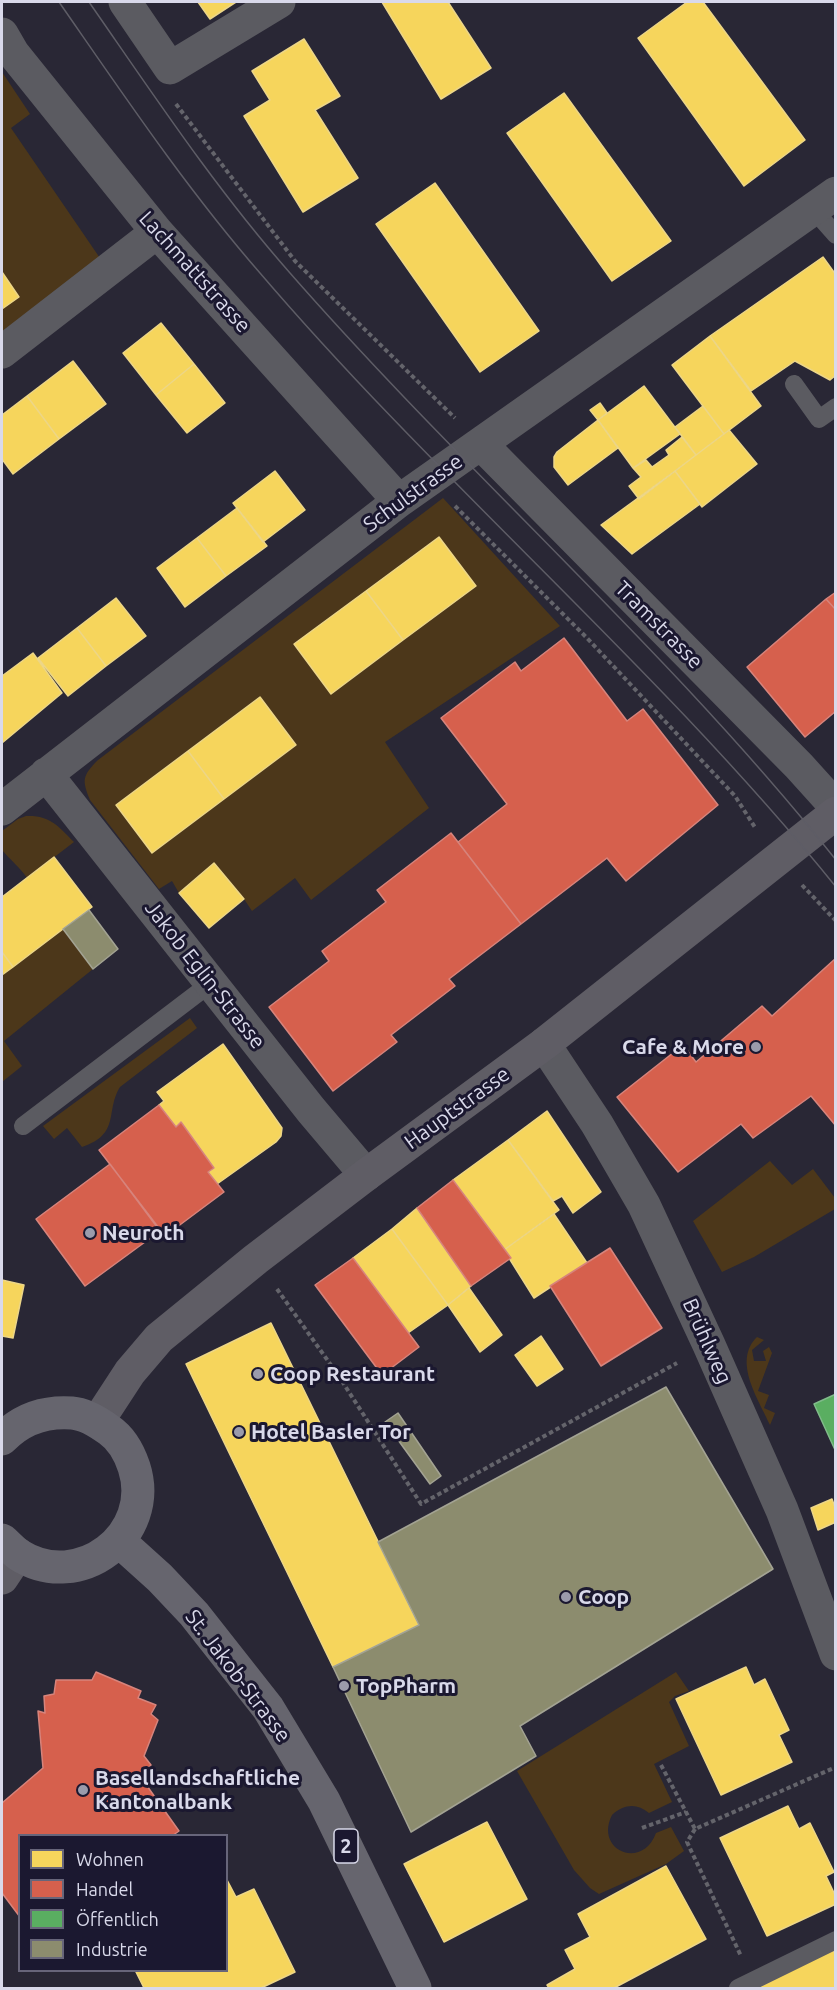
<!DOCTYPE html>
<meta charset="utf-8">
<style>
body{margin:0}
#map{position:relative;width:837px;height:1990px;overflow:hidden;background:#292735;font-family:Ubuntu,sans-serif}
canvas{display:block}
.frame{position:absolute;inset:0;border:3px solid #d9d9ea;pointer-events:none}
.legend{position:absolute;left:18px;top:1834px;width:210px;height:138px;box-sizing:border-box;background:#1b1830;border:2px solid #67657a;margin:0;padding:8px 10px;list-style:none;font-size:18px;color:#d9d9ea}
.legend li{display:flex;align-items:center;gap:12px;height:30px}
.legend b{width:30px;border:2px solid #67657a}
</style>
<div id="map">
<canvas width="837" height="1990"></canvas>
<div class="frame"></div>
<ul class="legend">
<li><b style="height:16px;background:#f6d55c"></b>Wohnen</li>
<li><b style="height:16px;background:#d6604d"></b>Handel</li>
<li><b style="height:16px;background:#5aae61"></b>Öffentlich</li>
<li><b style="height:16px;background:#8c8c6e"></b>Industrie</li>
</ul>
</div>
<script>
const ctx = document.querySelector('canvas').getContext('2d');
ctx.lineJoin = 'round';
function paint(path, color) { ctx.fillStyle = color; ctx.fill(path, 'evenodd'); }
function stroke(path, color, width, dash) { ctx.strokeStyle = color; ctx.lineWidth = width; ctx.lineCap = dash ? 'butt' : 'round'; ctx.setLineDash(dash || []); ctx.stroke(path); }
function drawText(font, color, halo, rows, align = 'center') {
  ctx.font = font + ' Ubuntu,sans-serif'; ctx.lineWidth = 6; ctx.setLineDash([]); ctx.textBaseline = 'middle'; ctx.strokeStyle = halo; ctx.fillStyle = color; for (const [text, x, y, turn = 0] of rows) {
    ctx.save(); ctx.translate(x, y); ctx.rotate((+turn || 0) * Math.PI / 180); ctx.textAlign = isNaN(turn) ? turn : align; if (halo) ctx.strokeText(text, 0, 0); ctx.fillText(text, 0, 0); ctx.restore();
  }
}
const green = new Path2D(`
 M 2,72 L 30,114 L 11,128 L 104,264 L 2,334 L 2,309 L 19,297 L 2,272 Z
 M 443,498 L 560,626 L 385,742 L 429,808 L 311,900 L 295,878 L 252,911 L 244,899 L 214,863 L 179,893 L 172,881 L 159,889 L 90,800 C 82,780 82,776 98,760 Z
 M 26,816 C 50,815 58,826 74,842 L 27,878 C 20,867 10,860 2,850 L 2,831 L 18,819 Z
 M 63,929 L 93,969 L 4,1041 L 22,1066 L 2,1082 L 2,975 Z
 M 190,1018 L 197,1028 L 120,1087 C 105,1111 121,1134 82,1147 L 67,1128 L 54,1139 L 43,1126 Z
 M 770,1161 L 792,1185 L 813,1169 L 835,1198 L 835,1209 L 754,1257 L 722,1272 L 693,1221 Z
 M 757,1337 L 764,1340 L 752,1350 L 754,1361 L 766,1361 L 763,1351 L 769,1347 L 772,1353 L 758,1391 L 769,1395 L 764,1408 L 775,1413 L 770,1425 C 759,1400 732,1361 757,1337 Z
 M 676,1672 L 689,1691 L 675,1696 L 669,1702 L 689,1746 L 654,1764 L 672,1802 L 649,1813 C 637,1803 624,1804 612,1815 C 594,1850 642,1871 656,1833 L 671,1827 L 684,1851 L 666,1864 L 599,1894 L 590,1888 L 574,1870 L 517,1771 Z`);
const homes = new Path2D(`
 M 198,2 L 236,2 L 210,19 Z
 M 382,2 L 448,2 L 491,68 L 441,99 Z
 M 687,2 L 703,2 L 805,140 L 744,186 L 638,38 Z
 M 304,39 L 340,96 L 315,110 L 358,178 L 303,212 L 244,116 L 270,100 L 252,71 Z
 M 564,93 L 671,241 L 612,281 L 507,133 Z
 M 435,183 L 539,331 L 480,372 L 376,224 Z
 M 823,257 L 836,275 L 836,375 L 830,380 L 795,361 L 751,391 L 710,336 Z
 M 2,272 L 19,297 L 2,309 Z
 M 161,323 L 194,364 L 156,395 L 123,353 Z
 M 710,336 L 761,406 L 724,434 L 672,365 Z
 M 73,361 L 106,404 L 59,439 L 27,396 Z
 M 194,364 L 225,403 L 187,433 L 156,395 Z
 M 644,386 L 680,434 L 633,468 L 598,420 Z
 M 27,396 L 59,439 L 13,474 L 2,459 L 2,415 Z
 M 600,403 L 607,413 L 598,420 L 590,410 Z
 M 703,406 L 724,434 L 696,455 L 675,427 Z
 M 598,420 L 618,448 L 568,485 L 554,467 L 554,457 L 557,452 Z
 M 729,430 L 757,464 L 702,507 L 675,471 Z
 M 682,437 L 696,455 L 639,499 L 629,486 L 641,477 L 633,468 L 646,460 L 652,467 L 669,455 L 666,450 Z
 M 275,471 L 305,510 L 263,542 L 233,503 Z
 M 675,471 L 700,504 L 632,554 L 601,525 Z
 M 237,508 L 267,546 L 226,576 L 197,538 Z
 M 439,537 L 476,586 L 403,640 L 366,591 Z
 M 197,538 L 226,576 L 185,607 L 157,568 Z
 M 366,591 L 403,640 L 331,694 L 294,644 Z
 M 116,598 L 146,636 L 106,666 L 77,628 Z
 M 77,628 L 106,666 L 68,696 L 38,658 Z
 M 33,653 L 62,693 L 2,743 L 2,676 Z
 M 260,697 L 296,745 L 224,799 L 188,751 Z
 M 188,751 L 224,799 L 152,853 L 116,805 Z
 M 54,857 L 92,907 L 13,967 L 2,952 L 2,897 Z
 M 214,863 L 244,899 L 209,928 L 179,893 Z
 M 2,952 L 13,967 L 2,975 Z
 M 223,1044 L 282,1128 L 281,1136 L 276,1142 L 217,1184 L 208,1172 L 214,1168 L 181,1122 L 176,1127 L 159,1105 L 164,1101 L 157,1092 Z
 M 547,1111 L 601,1192 L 573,1213 L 562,1196 L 553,1201 L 508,1140 Z
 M 508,1140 L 559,1210 L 504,1250 L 453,1180 Z
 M 417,1208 L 471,1286 L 448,1305 L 392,1229 Z
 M 554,1214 L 587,1263 L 534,1298 L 504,1250 Z
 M 392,1229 L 448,1305 L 408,1333 L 353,1258 Z
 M 2,1280 L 24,1285 L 13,1338 L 2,1336 Z
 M 469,1288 L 502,1335 L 480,1352 L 448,1305 Z
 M 271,1323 L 419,1625 L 333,1667 L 186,1364 Z
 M 541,1336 L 563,1369 L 537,1386 L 515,1355 Z
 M 832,1499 L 836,1510 L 836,1522 L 818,1530 L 811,1508 Z
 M 746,1667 L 754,1685 L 765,1679 L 789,1730 L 779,1735 L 792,1762 L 721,1795 L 676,1699 Z
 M 788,1806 L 799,1829 L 810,1823 L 834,1872 L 826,1876 L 836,1897 L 836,1904 L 767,1936 L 720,1838 Z
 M 487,1822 L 527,1899 L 444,1942 L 404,1864 Z
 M 666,1866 L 706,1939 L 614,1988 L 549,1988 L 547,1985 L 575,1969 L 565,1950 L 590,1937 L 578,1914 Z
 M 226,1878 L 236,1897 L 254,1889 L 295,1972 L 261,1988 L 144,1988 L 135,1970 L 226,1970 Z
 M 832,1949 L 836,1955 L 836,1988 L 757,1988 Z`);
const shops = new Path2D(`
 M 836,592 L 836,610 L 826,599 Z
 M 826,599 L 836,610 L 836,711 L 805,737 L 747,667 Z
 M 564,638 L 627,721 L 643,709 L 718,805 L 626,881 L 607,858 L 521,924 L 458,842 L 507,804 L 441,718 L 515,662 L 521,671 Z
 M 451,833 L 521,924 L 449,979 L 455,986 L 391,1035 L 397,1042 L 333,1091 L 269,1007 L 329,961 L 322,951 L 386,902 L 377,890 Z
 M 836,958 L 836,1126 L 811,1096 L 753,1138 L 741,1124 L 678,1172 L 617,1097 L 683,1045 L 696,1062 L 762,1006 L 772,1016 Z
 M 159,1105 L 176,1127 L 181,1122 L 214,1168 L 208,1172 L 224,1192 L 165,1236 L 99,1150 Z
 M 110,1164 L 160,1231 L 85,1286 L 36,1219 Z
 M 453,1180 L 511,1258 L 471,1286 L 417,1208 Z
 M 610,1248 L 662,1328 L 601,1366 L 550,1286 Z
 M 353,1258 L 419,1347 L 382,1375 L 315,1285 Z
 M 96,1672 L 141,1691 L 138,1698 L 156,1705 L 151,1714 L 158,1720 L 144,1756 L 151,1765 L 140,1776 L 179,1831 L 172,1836 L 20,1836 L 20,1917 L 2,1893 L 2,1803 L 43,1768 L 38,1711 L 45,1713 L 44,1696 L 54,1694 L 56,1680 L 92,1680 Z`);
const public = new Path2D(`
 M 836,1394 L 836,1452 L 814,1404 Z`);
const industry = new Path2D(`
 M 89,910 L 118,949 L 93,969 L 63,929 Z
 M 666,1387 L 773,1569 L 520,1726 L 536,1756 L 411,1832 L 333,1667 L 419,1625 L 378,1542 Z
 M 398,1413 L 441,1476 L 430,1484 L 385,1422 Z`);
const path = new Path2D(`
 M 176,104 L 295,261 L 455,418
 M 455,506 L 587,638 L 735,796 L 756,829
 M 802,885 L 836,921
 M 277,1289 L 338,1375 L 421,1504 L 677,1363
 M 661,1765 L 695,1829 L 836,1767
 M 642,1828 L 686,1812
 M 695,1829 L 687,1842 L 741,1956`);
const lane = new Path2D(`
 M 813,209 L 836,235
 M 794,384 L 819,419 L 836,407
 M 23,1126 L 211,983
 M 738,1988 L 836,1940`);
const street = new Path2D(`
 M 125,2 L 170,68 L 279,2
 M 2,34 L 13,53 L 157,232 L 399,501
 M 2,352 L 157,232
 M 481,444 L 799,766 L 836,807
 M 46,774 L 311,1110 L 366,1175
 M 2,809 L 399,501 L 836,193
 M 544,1044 L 597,1124 L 644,1205 L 709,1345 L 782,1510 L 836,1654`);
const secondary = new Path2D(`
 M 98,1421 L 130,1372 L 159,1338 L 256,1259 L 366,1175 L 544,1044 L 836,813
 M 2,1578 L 18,1554`);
const primary = new Path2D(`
 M 2,1439 C 21,1419 44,1411 72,1413 C 85,1414 98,1422 109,1430 C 122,1439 129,1452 134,1467 C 156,1535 79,1593 19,1555 C 13,1551 7,1544 2,1540
 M 119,1541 L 160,1578 L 194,1614 L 268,1708 L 324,1801 L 415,1988`);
const tram = new Path2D(`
 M 59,2 C 123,94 186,188 260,273 C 442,486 659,668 836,887
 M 89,2 C 153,94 215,188 290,273 C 466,474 669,650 836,860`);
const markers = [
 [756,1047,6,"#9b9bab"],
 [90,1233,6,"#9b9bab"],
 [258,1374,6,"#9b9bab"],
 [239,1432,6,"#9b9bab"],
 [566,1597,6,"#9b9bab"],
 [344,1686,6,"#9b9bab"],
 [83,1790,6,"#9b9bab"]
];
const shields = [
 [346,1846,24]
];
const shieldNames = [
 ["2",346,1846]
];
const streetNames = [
 ["Lachmattstrasse",195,272,48],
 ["Schulstrasse",413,493,-36],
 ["Tramstrasse",659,625,45],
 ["Jakob Eglin-Strasse",205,975,52],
 ["Hauptstrasse",457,1108,-36],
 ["Brühlweg",707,1341,66],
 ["St. Jakob-Strasse",238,1676,53]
];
const poiNames = [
 ["Cafe & More",744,1047,"right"],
 ["Neuroth",102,1233],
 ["Coop Restaurant",270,1374],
 ["Hotel Basler Tor",251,1432],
 ["Coop",578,1597],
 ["TopPharm",356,1686],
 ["Basellandschaftliche",95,1778],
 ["Kantonalbank",95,1802]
];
paint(green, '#4c371a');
paint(homes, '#f6d55c');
stroke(homes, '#edd687', 1.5);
paint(shops, '#d6604d');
stroke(shops, '#d7847c', 1.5);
paint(public, '#5aae61');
stroke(public, '#80bb8a', 1.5);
paint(industry, '#8c8c6e');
stroke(industry, '#a3a393', 1.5);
stroke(path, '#64646b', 4, [4.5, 3]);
stroke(lane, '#5b5b61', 18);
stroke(street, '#5b5b61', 33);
stroke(secondary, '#5f5d65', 33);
stroke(primary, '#66656e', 33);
stroke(tram, '#5e5d66', 1.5);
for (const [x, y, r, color] of markers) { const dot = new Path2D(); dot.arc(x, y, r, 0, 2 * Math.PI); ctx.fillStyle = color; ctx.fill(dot); stroke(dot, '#1b1830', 2); }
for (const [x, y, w] of shields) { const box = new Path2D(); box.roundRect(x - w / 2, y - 17, w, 34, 4.5); ctx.fillStyle = '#1b1830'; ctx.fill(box); stroke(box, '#d9d9ea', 1.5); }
drawText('bold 20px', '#d9d9ea', null, shieldNames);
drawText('21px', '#d9d9ea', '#1b1830', streetNames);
drawText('bold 21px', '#d9d9ea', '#1b1830', poiNames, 'left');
</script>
